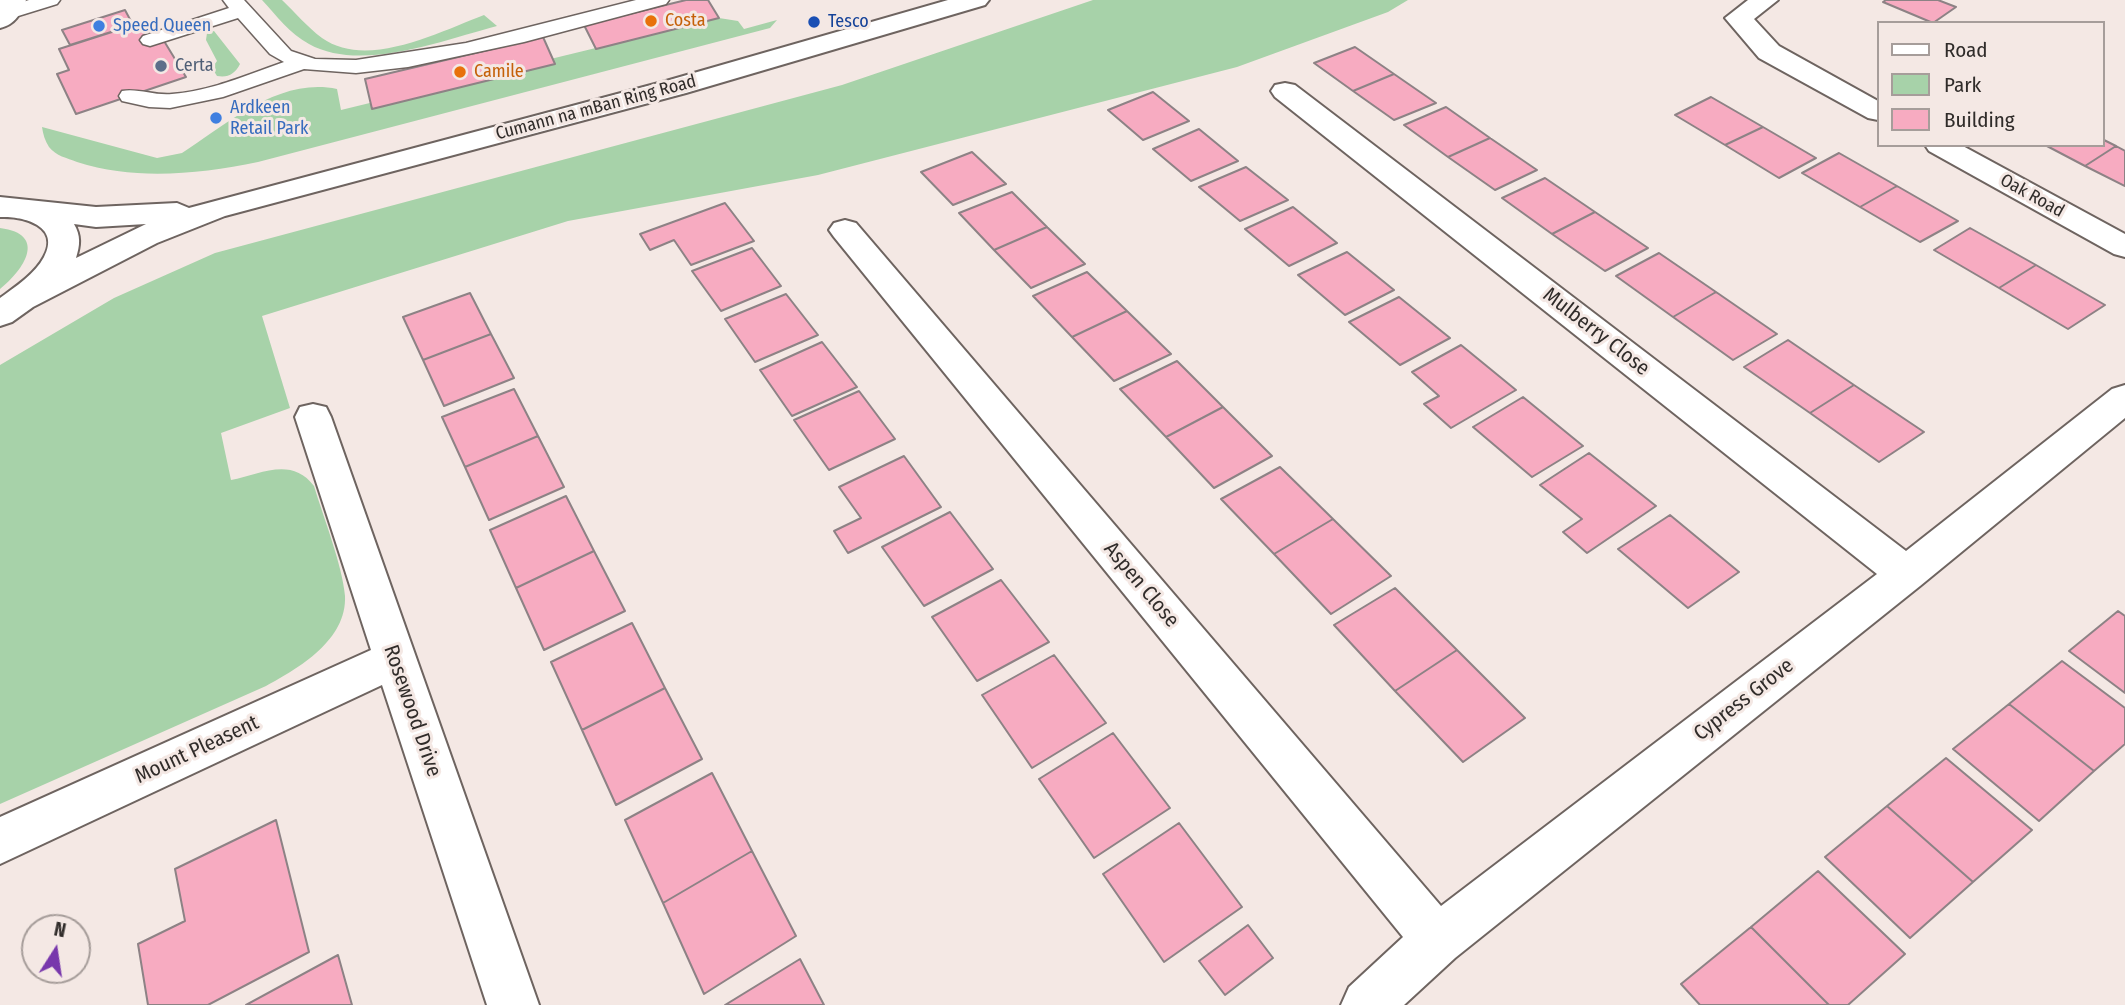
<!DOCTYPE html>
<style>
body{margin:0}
#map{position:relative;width:2125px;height:1005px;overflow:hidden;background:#f4e8e4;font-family:"Fira Sans Condensed",sans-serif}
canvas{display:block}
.legend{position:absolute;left:1877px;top:21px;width:228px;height:126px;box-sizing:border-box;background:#f4e8e4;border:2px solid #a69d9a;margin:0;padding:9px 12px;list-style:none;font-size:21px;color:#302c2a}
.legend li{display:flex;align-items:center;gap:14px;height:35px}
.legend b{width:35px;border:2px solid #a69d9a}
.north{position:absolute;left:21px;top:914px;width:70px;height:70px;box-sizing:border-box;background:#f4e8e4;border:2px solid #a69d9a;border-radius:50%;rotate:12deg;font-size:19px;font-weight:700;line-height:28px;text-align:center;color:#302c2a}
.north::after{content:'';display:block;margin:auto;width:24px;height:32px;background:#7837ac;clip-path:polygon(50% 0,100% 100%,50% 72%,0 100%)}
</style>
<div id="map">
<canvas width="2125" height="1005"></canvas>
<ul class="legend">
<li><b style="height:9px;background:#fff"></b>Road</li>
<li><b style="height:19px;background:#a7d2a9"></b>Park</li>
<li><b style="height:19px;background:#f7abc1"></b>Building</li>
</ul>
<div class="north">N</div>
</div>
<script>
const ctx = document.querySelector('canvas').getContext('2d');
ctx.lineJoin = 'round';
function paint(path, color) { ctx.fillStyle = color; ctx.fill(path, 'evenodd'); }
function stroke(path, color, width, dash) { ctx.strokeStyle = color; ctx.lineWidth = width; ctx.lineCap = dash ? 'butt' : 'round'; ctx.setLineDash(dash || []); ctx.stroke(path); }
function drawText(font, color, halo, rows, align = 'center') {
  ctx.font = font + ' "Fira Sans Condensed",sans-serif'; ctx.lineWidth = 6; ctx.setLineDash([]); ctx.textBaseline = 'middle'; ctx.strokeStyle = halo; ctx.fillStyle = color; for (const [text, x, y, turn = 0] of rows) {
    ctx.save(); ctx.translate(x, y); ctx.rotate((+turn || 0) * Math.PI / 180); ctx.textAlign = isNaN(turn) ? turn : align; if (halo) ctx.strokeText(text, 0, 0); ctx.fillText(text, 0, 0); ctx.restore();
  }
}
const green = new Path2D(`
 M 262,0 L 282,0 C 295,12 307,27 322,38 C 367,70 439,32 484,15 L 497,26 C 443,40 361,73 309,44 C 290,34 276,15 262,0 Z
 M 1093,0 L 1408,0 L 1388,12 L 1237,67 L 818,175 L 568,221 L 262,316 L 290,408 L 221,433 L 231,480 C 260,474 292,456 314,486 C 323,516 343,567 345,596 C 347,640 299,668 266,686 L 0,804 L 0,365 L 114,298 L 215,253 L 842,85 Z
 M 719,18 L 738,21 L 744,29 L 777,20 L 770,28 L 258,162 C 198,174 137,181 77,162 C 67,158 56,156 49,147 C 45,141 43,134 42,127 L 157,158 L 182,153 C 227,124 279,77 337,89 L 341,110 Z
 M 214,31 L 240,64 C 235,74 228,78 217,76 L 212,68 L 217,61 L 206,40 L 207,33 Z
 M 0,228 C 48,234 24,270 0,289 Z`);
const building = new Path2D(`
 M 686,0 L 708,0 L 719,18 L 596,49 L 584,25 Z
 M 1886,0 L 1938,0 L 1956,7 L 1933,23 L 1883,2 Z
 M 125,10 L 133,25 L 70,45 L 62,30 Z
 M 140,23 L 153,44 L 164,41 L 186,77 L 76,114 L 57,74 L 69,70 L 59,49 Z
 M 543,37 L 555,64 L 372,109 L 365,79 Z
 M 1355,47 L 1394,74 L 1353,91 L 1314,63 Z
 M 1394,74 L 1436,103 L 1394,120 L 1353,91 Z
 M 1153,92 L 1189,121 L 1143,140 L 1108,110 Z
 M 1711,97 L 1763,127 L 1725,145 L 1675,115 Z
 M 1446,107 L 1490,138 L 1448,157 L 1404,125 Z
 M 1763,127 L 1816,158 L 1779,178 L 1725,145 Z
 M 1199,129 L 1238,161 L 1191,181 L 1153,149 Z
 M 1490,138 L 1537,170 L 1495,190 L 1448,157 Z
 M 2102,139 L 2116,146 L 2085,166 L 2045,145 L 2102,145 Z
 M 2116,146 L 2125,151 L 2125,186 L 2085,166 Z
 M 972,152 L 1006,184 L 953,205 L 921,172 Z
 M 1839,153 L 1897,186 L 1860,207 L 1802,173 Z
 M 1246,167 L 1288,200 L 1240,221 L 1199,187 Z
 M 1545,178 L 1595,212 L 1552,234 L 1502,198 Z
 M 1897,186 L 1958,221 L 1920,242 L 1860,207 Z
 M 1012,192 L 1047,227 L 994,250 L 959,213 Z
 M 725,203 L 754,241 L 691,265 L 674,240 L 650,250 L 640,234 Z
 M 1293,207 L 1337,243 L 1289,266 L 1245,229 Z
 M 1595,212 L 1648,248 L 1605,271 L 1552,234 Z
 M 1047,227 L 1085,264 L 1031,288 L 994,250 Z
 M 1970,228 L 2036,265 L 1999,288 L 1934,250 Z
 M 752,248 L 781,286 L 721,311 L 692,271 Z
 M 1347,252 L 1394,290 L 1345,315 L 1298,275 Z
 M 1659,253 L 1716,292 L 1673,317 L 1616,276 Z
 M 2036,265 L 2105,305 L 2068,329 L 1999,288 Z
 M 1087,272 L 1127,311 L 1072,337 L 1033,296 Z
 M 1716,292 L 1777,334 L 1733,360 L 1673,317 Z
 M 470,293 L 491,334 L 423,360 L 403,317 Z
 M 786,294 L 818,335 L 755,362 L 725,319 Z
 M 1399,297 L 1450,338 L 1400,365 L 1349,322 Z
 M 1127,311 L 1171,354 L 1114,381 L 1072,337 Z
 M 491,334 L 514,378 L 444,406 L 423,360 Z
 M 1788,340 L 1854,385 L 1810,413 L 1744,367 Z
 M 822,342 L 857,387 L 792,416 L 760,370 Z
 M 1461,345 L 1516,390 L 1451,428 L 1424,404 L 1439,396 L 1412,372 Z
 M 1177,361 L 1223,407 L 1166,437 L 1120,389 Z
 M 1854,385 L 1924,432 L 1879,462 L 1810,413 Z
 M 514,389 L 538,436 L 465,467 L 442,417 Z
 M 859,391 L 895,439 L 829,470 L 794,420 Z
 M 1523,397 L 1583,446 L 1532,477 L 1473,427 Z
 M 1223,407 L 1272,456 L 1214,488 L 1166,437 Z
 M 538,436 L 564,487 L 489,520 L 465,467 Z
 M 1589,453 L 1656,506 L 1587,553 L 1563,532 L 1582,519 L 1540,485 Z
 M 904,456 L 941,507 L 848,553 L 834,531 L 861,518 L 839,487 Z
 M 1280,467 L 1333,519 L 1274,554 L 1221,499 Z
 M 566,496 L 594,551 L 516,588 L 490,530 Z
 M 950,512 L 993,569 L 924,606 L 882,547 Z
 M 1670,515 L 1739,572 L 1688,608 L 1618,549 Z
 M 1333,519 L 1391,576 L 1331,614 L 1274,554 Z
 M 594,551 L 625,611 L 544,650 L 516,588 Z
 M 1001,580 L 1049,642 L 977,681 L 932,617 Z
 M 1395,588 L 1457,650 L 1395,691 L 1334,625 Z
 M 2118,611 L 2125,616 L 2125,693 L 2069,651 Z
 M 632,623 L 665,688 L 582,730 L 551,662 Z
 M 1457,650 L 1525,718 L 1463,762 L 1395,691 Z
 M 1054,655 L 1106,723 L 1032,768 L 982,695 Z
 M 2062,661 L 2125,708 L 2125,744 L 2094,771 L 2009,704 Z
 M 665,688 L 702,759 L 616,805 L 582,730 Z
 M 2009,704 L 2094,771 L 2039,821 L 1953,749 Z
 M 1113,733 L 1170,808 L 1094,858 L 1039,779 Z
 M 1946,758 L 2032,830 L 1973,882 L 1887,806 Z
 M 712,773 L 752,851 L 663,903 L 625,820 Z
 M 1887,806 L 1973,882 L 1910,938 L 1825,857 Z
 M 276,820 L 309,952 L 208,1005 L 148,1005 L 138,944 L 185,921 L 175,869 Z
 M 1179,823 L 1242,907 L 1164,962 L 1103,874 Z
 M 752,851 L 796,936 L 704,994 L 663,903 Z
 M 1818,871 L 1905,954 L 1848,1005 L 1829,1005 L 1751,927 Z
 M 1248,925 L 1273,958 L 1225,995 L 1199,961 Z
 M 1751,927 L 1829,1005 L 1700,1005 L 1681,984 Z
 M 338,955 L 352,1005 L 246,1005 Z
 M 800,959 L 824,1005 L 725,1005 Z`);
const service = new Path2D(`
 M 29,0 L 60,0 L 57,4 L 15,17 L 8,19 L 0,16 L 1,9 Z
 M 223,0 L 244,0 L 291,51 L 315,59 L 356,60 L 466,43 L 636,0 L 669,0 L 666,4 L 524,42 L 408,67 L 356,73 L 304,69 L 223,97 L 170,108 L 149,107 L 122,101 L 119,96 L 122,91 C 138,88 155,96 172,94 C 211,91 247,75 284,62 L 270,54 L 238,18 L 150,46 L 143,44 L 140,40 L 143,36 L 229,8 Z`);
const minor = new Path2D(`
 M 0,0 L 26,0 C 20,14 16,24 0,28 Z
 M 1748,0 L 1778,0 L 1754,19 L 1779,46 L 1878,101 L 1878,120 L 1868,118 L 1759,58 L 1725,18 Z
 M 1285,83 L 1295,85 L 1906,551 L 2112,389 L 2125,385 L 2125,418 L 1920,586 L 1455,958 L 1404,1005 L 1341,1005 L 1349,987 L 1403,937 L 834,237 L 829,230 L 834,223 L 845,220 L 856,223 L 1441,906 L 1877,574 L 1275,97 L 1271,91 L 1275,85 Z
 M 1925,145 L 1961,145 L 2125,234 L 2125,257 L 2114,254 L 1929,151 Z
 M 313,404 L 326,407 L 331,417 L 539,1005 L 487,1005 L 382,685 L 0,864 L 0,817 L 371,650 L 295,417 L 300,407 Z`);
const secondary = new Path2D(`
 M 948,0 L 989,0 L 985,5 L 686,93 L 225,216 L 157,243 L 33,307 L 12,322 L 0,326 L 0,298 C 15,287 35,274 44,257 C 61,226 24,216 0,217 L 0,197 L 96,207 L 177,203 L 189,208 L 666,81 ZM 74,224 L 96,227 L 146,224 L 76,258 C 80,245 81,236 74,224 Z`);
const markers = [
 [651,21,7,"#e8710a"],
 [814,22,7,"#1a4fb4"],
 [99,26,7,"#3f7fe0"],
 [161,66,7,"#5c6f8a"],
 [460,72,7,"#e8710a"],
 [216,118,7,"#3f7fe0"]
];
const farFoodnames = [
 ["Costa",665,21],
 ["Camile",474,72]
];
const farTransitnames = [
 ["Tesco",828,22]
];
const farShopnames = [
 ["Speed Queen",113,26],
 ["Ardkeen",230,108],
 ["Retail Park",230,129]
];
const farServicenames = [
 ["Certa",175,66]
];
const farStreetnames = [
 ["Cumann na mBan Ring Road",596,108,-15],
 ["Oak Road",2032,196,29]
];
const streetNames = [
 ["Mulberry Close",1596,332,38],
 ["Aspen Close",1141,585,50],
 ["Cypress Grove",1744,700,-38],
 ["Rosewood Drive",412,711,71],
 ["Mount Pleasent",197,750,-25]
];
paint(green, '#a7d2a9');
paint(building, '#f7abc1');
stroke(building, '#8d8285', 2);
stroke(service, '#6e6460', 3);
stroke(minor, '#6e6460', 4);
stroke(secondary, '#6e6460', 4);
paint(service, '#fff');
paint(minor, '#fff');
paint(secondary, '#fff');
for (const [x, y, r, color] of markers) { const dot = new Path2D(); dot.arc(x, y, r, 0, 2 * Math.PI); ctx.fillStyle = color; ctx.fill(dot); stroke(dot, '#f4e8e4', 2.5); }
drawText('18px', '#c56008', '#f4e8e4', farFoodnames, 'left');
drawText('18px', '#164399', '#f4e8e4', farTransitnames, 'left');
drawText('18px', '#366cbe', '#f4e8e4', farShopnames, 'left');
drawText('18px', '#4e5e75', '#f4e8e4', farServicenames, 'left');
drawText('18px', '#302c2a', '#f4e8e4', farStreetnames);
drawText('21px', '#302c2a', '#f4e8e4', streetNames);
</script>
